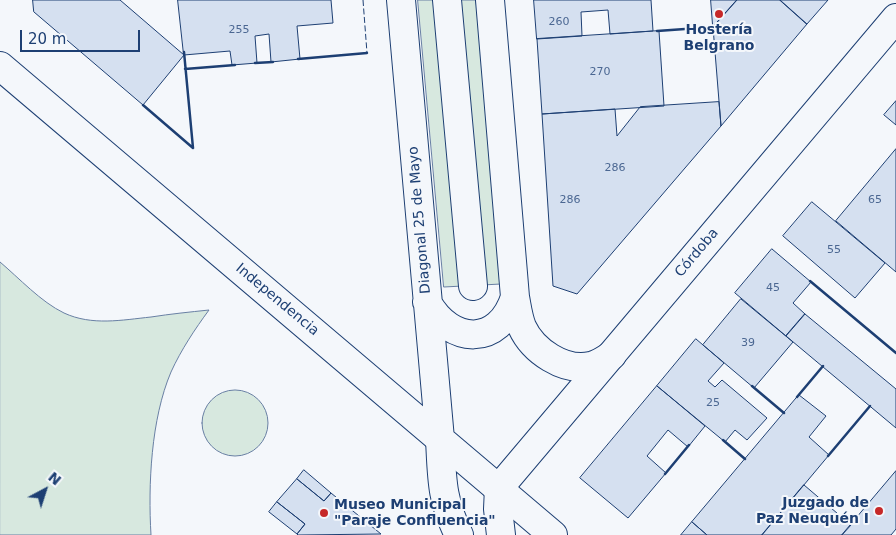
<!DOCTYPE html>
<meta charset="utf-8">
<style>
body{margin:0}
#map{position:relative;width:896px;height:535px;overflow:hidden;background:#f4f7fb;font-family:"DejaVu Sans",sans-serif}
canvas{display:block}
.north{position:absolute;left:20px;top:465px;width:50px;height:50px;-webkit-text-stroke:4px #f4f7fb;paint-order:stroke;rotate:40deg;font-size:14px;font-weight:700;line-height:20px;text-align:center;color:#1d3f73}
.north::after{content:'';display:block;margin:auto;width:18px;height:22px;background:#1d3f73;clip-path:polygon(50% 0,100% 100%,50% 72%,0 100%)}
.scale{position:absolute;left:20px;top:30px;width:120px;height:22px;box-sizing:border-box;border:2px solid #1d3f73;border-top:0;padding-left:6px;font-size:15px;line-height:18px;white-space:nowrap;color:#1d3f73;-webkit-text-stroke:4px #f4f7fb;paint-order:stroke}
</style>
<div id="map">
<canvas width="896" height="535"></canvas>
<div class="north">N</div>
<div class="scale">20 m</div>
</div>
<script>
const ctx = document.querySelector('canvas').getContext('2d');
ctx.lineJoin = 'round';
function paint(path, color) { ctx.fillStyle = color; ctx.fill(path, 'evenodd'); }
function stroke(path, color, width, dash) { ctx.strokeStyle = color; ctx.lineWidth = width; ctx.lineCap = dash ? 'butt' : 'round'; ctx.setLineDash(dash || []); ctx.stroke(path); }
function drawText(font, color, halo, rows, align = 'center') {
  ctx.font = font + ' "DejaVu Sans",sans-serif'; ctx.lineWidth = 4; ctx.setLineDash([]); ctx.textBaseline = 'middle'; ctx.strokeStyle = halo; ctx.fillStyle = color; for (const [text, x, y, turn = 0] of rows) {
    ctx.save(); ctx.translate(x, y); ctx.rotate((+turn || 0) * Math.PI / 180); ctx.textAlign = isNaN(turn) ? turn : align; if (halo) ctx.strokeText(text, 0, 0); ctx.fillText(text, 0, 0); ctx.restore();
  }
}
const green = new Path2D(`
 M 418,0 L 476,0 L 501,284 L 444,287 Z
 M 0,262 C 19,278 41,302 64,313 C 92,326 122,320 151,317 C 170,314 190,312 209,310 C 195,329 181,350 171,372 C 151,419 148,485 151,535 L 0,535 Z
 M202 423a33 33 0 1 1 66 0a33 33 0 1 1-66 0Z`);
const building = new Path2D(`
 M 33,0 L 120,0 L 184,55 L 143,105 L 34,12 Z
 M 178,0 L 331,0 L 333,23 L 297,26 L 300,59 L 271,62 L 269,34 L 255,36 L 257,63 L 232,65 L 230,51 L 184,55 Z
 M 534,0 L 651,0 L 653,31 L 610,34 L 608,10 L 581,12 L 582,36 L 537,39 Z
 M 711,0 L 737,0 L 713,27 Z
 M 737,0 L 780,0 L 807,24 L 721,126 L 713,27 Z
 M 780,0 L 828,0 L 807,24 Z
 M 659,31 L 664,106 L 542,114 L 537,39 Z
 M 896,101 L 896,125 L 884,115 Z
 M 719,102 L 721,126 L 577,294 L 553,286 L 542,114 L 615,109 L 617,136 L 640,107 Z
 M 896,149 L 896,272 L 836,221 Z
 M 812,202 L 885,263 L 855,298 L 783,236 Z
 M 772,249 L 811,282 L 793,303 L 805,314 L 786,336 L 735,293 Z
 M 741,299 L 793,342 L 754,388 L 703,345 Z
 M 805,314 L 896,389 L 896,428 L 786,336 Z
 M 696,339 L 724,363 L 708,381 L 715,387 L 722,380 L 767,418 L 747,440 L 735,430 L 725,442 L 657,386 Z
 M 657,386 L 705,426 L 688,447 L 668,430 L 647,456 L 666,473 L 628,518 L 580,478 Z
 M 799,395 L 826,416 L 809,437 L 829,455 L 762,535 L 707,535 L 692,522 Z
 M 304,470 L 331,493 L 324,501 L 297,479 Z
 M 896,471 L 896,529 L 891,535 L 842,535 Z
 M 297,479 L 324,501 L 331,493 L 381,534 L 298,535 L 297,534 L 305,524 L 277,502 Z
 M 804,485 L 851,525 L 842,535 L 762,535 Z
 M 277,502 L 305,524 L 297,534 L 269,512 Z
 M 692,522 L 707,535 L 681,535 Z`);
const street = new Path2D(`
 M 447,0 L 473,286
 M 440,439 C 442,477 441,500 459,535
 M 501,535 L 498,509 L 499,488 L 896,18`);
const secondary = new Path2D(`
 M 401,0 L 440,439
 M 490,0 L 515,297 C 517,307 518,317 522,327 C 533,351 564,372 591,366 C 599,364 605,360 612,355
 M 0,66 L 553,535
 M 427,302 C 451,345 499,347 515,297`);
const fence = new Path2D(`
 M 363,0 L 367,53`);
const wall = new Path2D(`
 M 657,31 L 713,27 L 716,25
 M 184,52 L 193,148
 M 298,59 L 367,53
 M 255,63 L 273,62
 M 185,69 L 235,65
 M 143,105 L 193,148
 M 810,281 L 896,353
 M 752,386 L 784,413
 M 797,397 L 823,366
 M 723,440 L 745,459
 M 828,456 L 870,406
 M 665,474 L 689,445`);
const markers = [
 [719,14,5,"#c62828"],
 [879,511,5,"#c62828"],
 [324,513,5,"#c62828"]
];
const numberNames = [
 ["260",559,22],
 ["255",239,30],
 ["270",600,72],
 ["286",615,168],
 ["286",570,200],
 ["65",875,200],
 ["55",834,250],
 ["45",773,288],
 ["39",748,343],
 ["25",713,403]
];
const poiNames = [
 ["Hostería",719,30],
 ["Belgrano",719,46],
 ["Juzgado de",869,503,"right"],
 ["Paz Neuquén I",869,519,"right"],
 ["Museo Municipal",334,505,"left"],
 ["\"Paraje Confluencia\"",334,521,"left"]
];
const streetNames = [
 ["Diagonal 25 de Mayo",420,220,-95],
 ["Córdoba",697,253,-50],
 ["Independencia",277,300,40]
];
paint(green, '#d7e8df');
stroke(green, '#687fa3', 1);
paint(building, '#d5e0f0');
stroke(building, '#1d3f73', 1);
stroke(street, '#1d3f73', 30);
stroke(secondary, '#1d3f73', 30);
stroke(street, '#f4f7fb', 28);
stroke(secondary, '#f4f7fb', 28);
stroke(fence, '#1d3f73', 1, [6, 2.5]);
stroke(wall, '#1d3f73', 2.5);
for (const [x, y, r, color] of markers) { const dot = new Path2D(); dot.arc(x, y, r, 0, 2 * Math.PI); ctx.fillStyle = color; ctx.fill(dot); stroke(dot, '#f4f7fb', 2); }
drawText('11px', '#4b6792', null, numberNames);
drawText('bold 14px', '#1d3f73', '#f4f7fb', poiNames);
drawText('14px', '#1d3f73', '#f4f7fb', streetNames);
</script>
